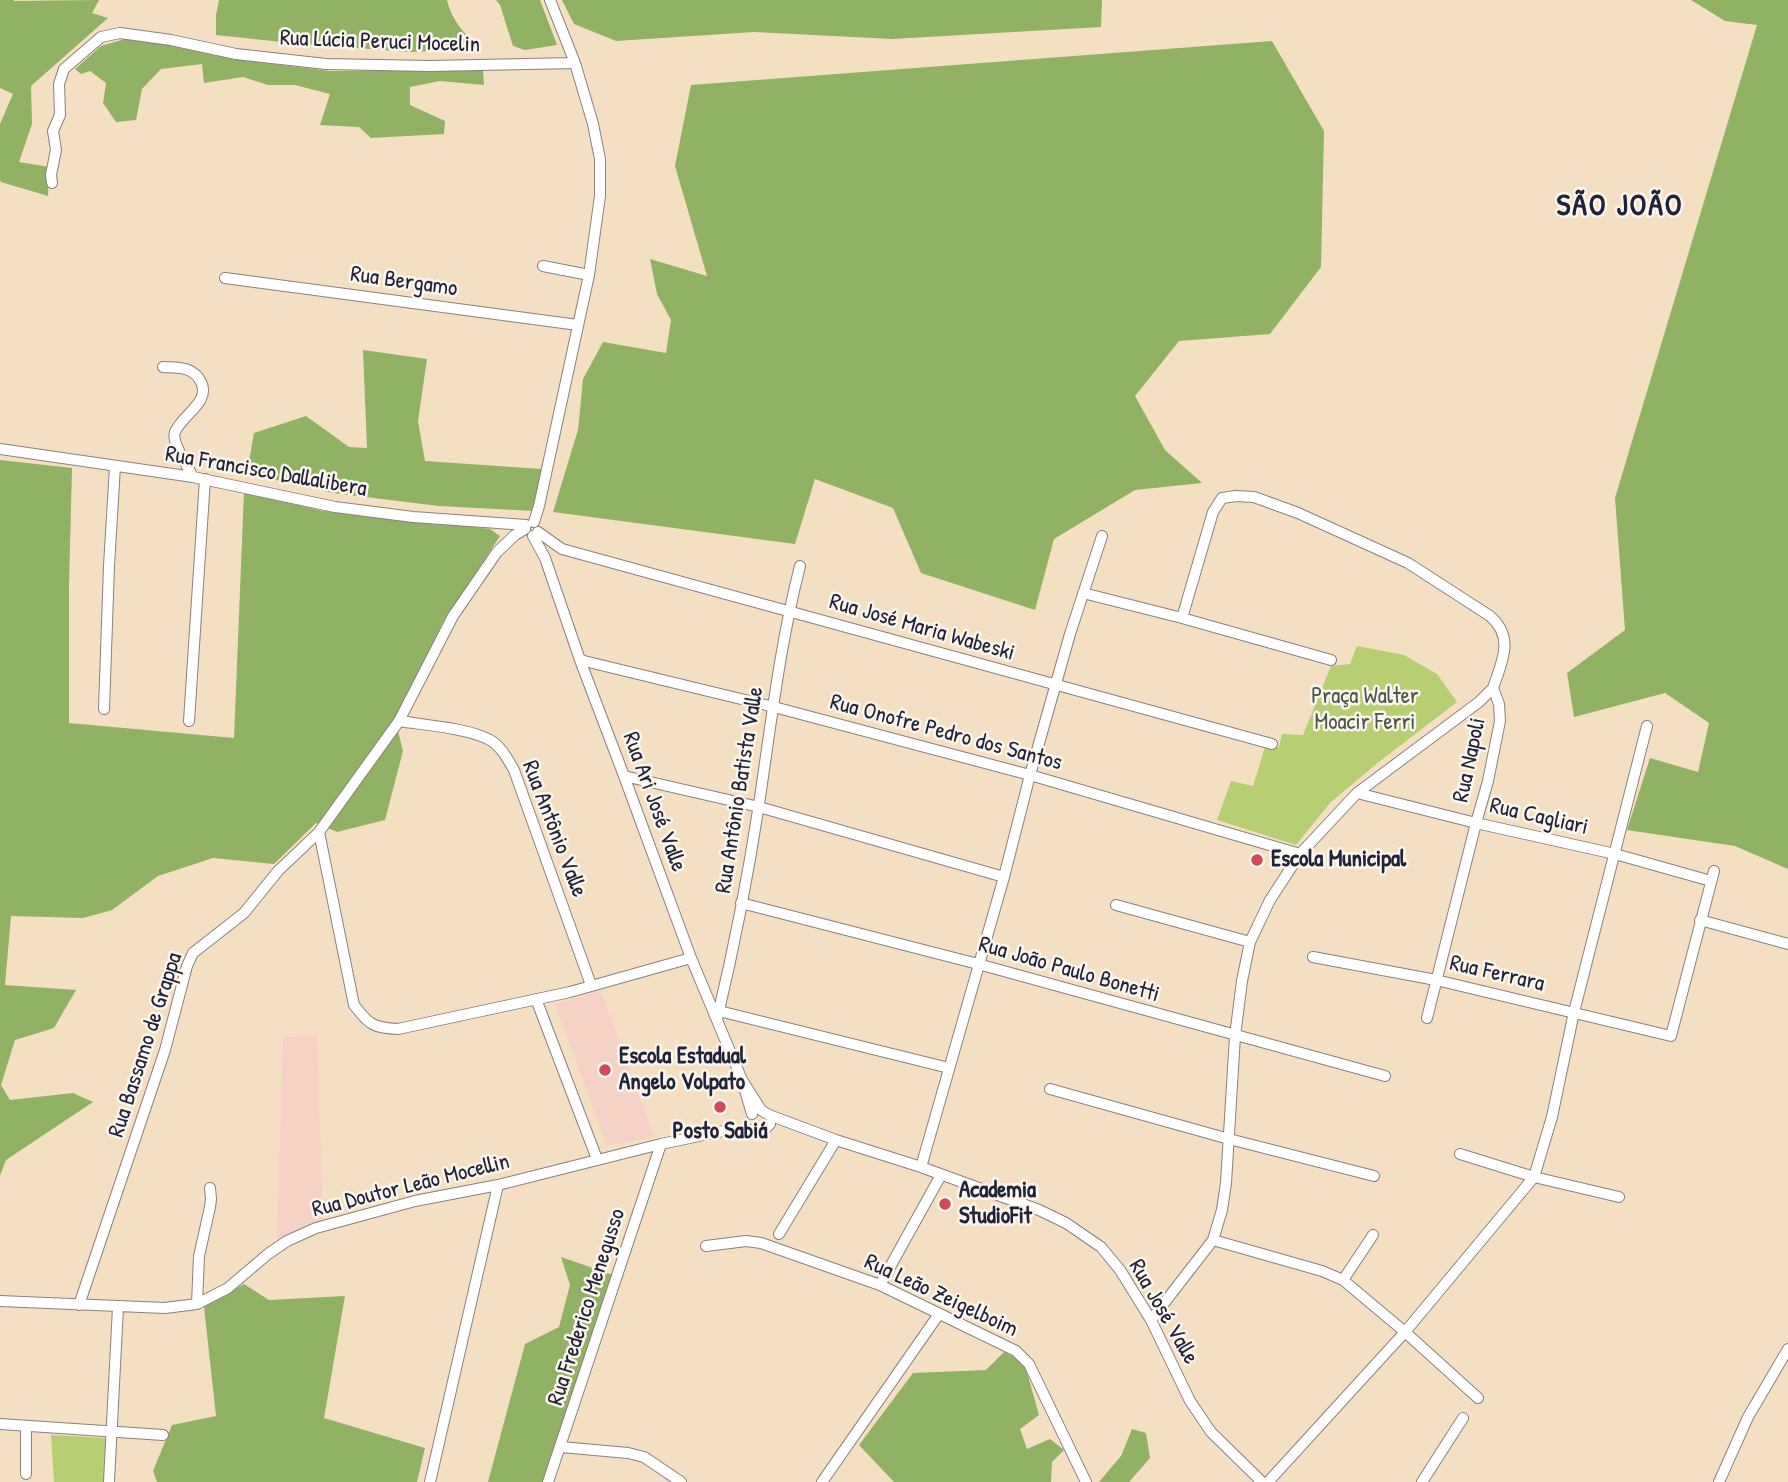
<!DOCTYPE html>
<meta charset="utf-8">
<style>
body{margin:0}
canvas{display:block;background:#f4dfc3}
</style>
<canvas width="1788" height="1482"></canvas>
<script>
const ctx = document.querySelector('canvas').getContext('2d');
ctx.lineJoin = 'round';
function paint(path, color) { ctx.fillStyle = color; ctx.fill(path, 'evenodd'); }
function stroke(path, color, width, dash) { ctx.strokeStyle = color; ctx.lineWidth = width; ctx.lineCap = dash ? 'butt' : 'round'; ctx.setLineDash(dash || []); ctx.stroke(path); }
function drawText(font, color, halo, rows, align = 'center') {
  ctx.font = font + ' "Patrick Hand",sans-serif'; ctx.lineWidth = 5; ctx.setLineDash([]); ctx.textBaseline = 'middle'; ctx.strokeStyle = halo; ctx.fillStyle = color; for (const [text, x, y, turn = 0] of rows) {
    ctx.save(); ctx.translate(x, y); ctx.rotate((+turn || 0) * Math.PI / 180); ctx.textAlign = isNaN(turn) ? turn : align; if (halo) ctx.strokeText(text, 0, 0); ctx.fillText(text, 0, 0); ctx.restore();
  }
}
const built = new Path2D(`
 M 601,991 L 654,1137 L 607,1146 L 555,1004 Z
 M 317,1036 L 323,1223 L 277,1241 L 283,1037 Z`);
const green = new Path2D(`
 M 1357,646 L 1404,655 L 1437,674 L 1457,702 L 1375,765 L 1330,803 L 1296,845 L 1217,820 L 1231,781 L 1253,786 L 1265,747 L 1279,747 L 1282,734 L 1303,735 L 1331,666 L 1350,664 Z
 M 51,1435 L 108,1438 L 106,1482 L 54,1482 Z`);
const forest = new Path2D(`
 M 0,0 L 14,0 L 14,1 L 99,0 L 92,13 L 108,18 L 31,86 L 32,124 L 19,162 L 49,167 L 48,196 L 1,182 L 0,180 L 0,124 L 13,94 L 0,88 Z
 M 219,0 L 447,0 C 451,20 466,36 481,49 L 411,52 L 301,44 L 216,35 L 216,15 Z
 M 496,0 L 540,0 L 557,45 L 525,50 L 513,46 L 500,5 Z
 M 562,0 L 1102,0 L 1101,27 L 892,39 L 754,32 L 616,41 L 574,24 Z
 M 1691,0 L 1788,0 L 1788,869 L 1735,846 L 1627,830 L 1650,758 L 1698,772 L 1709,723 L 1665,693 L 1574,717 L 1567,673 L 1625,630 L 1615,498 L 1757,25 L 1725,21 Z
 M 125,39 L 182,47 L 242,60 L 330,71 L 483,70 L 484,85 L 440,81 L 410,87 L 410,105 L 445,121 L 444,134 L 371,138 L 359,127 L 320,125 L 330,94 L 295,85 L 268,85 L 243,77 L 204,83 L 202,64 L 161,69 L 142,89 L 136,120 L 116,122 L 103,103 L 106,83 L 90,71 L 81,74 L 75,69 L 101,46 Z
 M 1272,41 L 1324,131 L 1321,267 L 1270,334 L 1179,341 L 1135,396 L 1165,450 L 1202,483 L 1135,490 L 1054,539 L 1035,610 L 921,573 L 893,508 L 815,479 L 795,544 L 553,512 L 578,430 L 583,379 L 603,342 L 666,353 L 671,320 L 657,294 L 650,259 L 707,276 L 675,166 L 691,85 Z
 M 363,350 L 427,359 L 418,421 L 425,461 L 542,469 L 534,511 L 439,506 L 333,493 L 247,473 L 254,433 L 306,416 L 349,447 L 367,448 Z
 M 0,460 L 72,468 L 69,587 L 69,723 L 234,738 L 244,492 L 323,511 L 383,516 L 490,529 L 500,536 L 443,622 L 414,685 L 395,719 L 403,751 L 385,820 L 337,832 L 316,823 L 274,864 L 213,858 L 158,876 L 112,910 L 83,918 L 11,916 L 5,985 L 76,990 L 54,1028 L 15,1040 L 1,1085 L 10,1100 L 73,1093 L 93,1102 L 6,1160 L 0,1176 Z
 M 561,1257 L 613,1275 L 546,1482 L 488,1482 L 525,1344 L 559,1327 L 570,1285 Z
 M 244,1284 L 269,1300 L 345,1296 L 324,1418 L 425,1448 L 417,1482 L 157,1482 L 153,1471 L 172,1425 L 216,1416 L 204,1307 Z
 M 1004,1352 L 1024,1362 L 1039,1415 L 1020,1429 L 1027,1449 L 1050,1439 L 1064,1450 L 1052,1462 L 1051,1482 L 894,1482 L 859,1445 L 913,1373 L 986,1370 Z
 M 1132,1429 L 1146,1433 L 1150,1458 L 1129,1482 L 1099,1482 L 1121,1456 Z`);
const minor = new Path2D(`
 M 52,183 L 51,175 L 56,150 L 53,131 L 60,115 L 59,84 L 64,69 L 101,37 L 120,33 L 171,40 L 236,54 L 326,64 L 430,66 L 575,63
 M 543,266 L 589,275
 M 225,278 L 578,325
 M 163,367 C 178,368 193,366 201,382 C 211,402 182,415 175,432 C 171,442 188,467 193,477
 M 0,449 L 193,477 L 335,507 L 413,517 L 526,525
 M 534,522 L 539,506 L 589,275 L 600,196 L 600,159 L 593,124 L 575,63 L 550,0
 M 538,532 L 562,549 L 1272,744
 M 533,536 L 545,558 L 580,660 L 624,776 L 691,958 L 742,1080 L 752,1114
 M 1083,593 L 1182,618 L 1331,660
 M 1182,618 L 1213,512 L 1222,498 L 1236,496 L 1254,497 L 1298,513 L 1408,563 L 1490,616 C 1515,638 1502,661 1493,688 L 1499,704 L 1500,721 L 1488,781 L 1476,823 L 1427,1018
 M 580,660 L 774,707 L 1030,775 L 1300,854
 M 104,709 L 109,566 L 115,466
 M 189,721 L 205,479
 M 399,721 C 424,725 468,728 490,740 C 501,746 508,760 514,770 L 591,985
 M 624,776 L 759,807 L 1004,877
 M 1357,793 L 1476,823 L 1615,854 L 1711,881
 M 319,832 L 354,1005 C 369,1025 374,1028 398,1029 L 570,992 L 691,958
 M 741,903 L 978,964 L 1385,1076
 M 1116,905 L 1250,942
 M 1700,920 L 1788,944
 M 1313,957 L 1436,980 L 1671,1036 L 1714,871
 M 536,999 L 597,1159
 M 719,1011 L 949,1068
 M 717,1019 C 734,948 748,876 759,804 C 771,724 780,644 800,566
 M 742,1080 L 761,1110 L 769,1115 L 836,1140 L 921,1167 L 1039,1210 L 1066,1223 L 1101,1247 L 1120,1270 L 1151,1320 L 1190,1401 L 1211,1432 L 1262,1482
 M 1050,1089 L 1229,1139 L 1374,1176
 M 1460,1154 L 1534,1177 L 1619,1197
 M 921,1167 L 1004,877 L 1030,775 L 1070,634 L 1102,536
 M 779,1234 L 836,1140
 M 1213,1240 L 1322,1271 L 1343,1280 L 1405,1332 L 1478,1398
 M 706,1246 L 746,1241 L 761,1243 L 880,1285 L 1016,1351 L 1029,1364 L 1086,1482
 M 1343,1280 L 1373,1235
 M 880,1285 L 941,1175
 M 0,1301 L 165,1308 L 197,1304 L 228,1288 L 268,1254 L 287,1241 L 316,1228 L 415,1201 L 498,1185 L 661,1144 L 723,1131 L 764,1130 L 770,1124
 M 197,1304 L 199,1256 L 210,1207 L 211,1199 L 210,1188
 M 79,1305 L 165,1050 L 187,966 L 193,953 L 244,913 L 278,871 L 319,832 L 399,721 L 453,616 L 497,552 L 515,535 L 525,529
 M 1151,1320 L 1213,1240 L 1222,1210 L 1226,1183 L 1235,1036 L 1242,981 L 1250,942 L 1270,900 L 1300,854 L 1357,793 L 1479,702 L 1493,688
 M 0,1424 L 163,1435
 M 561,1447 L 628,1453 L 644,1457 L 681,1482
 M 26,1474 L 26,1426
 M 109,1482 L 118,1307
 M 430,1482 L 498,1185
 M 548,1482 L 661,1144
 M 822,1482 L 939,1314
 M 1268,1482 L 1405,1332 L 1534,1177 L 1552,1117 L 1574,1012 L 1647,726
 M 1422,1482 L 1463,1418
 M 1719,1482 L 1748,1417 L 1788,1349`);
const markers = [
 [1257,860,7,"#d1495b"],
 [605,1070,7,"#d1495b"],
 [720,1107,7,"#d1495b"],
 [945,1204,7,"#d1495b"]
];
const streetNames = [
 ["Rua Lúcia Peruci Mocelin",380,42,2],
 ["Rua Bergamo",404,282,8],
 ["Rua Francisco Dallalibera",266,472,10],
 ["Rua José Maria Wabeski",922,628,16],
 ["Rua Onofre Pedro dos Santos",946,733,15],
 ["Rua Napoli",1470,760,-78],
 ["Rua Antônio Batista Valle",740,790,-81],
 ["Rua Ari José Valle",654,802,70],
 ["Rua Cagliari",1539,817,13],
 ["Rua Antônio Valle",554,829,69],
 ["Rua João Paulo Bonetti",1069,970,16],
 ["Rua Ferrara",1497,974,13],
 ["Rua Bassamo de Grappa",146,1045,-72],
 ["Rua Doutor Leão Mocellin",411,1186,-14],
 ["Rua Leão Zeigelboim",941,1296,25],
 ["Rua Frederico Menegusso",587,1307,-72],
 ["Rua José Valle",1163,1312,60]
];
const parkNames = [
 ["Praça Walter",1365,697],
 ["Moacir Ferri",1365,723]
];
const poiNames = [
 ["Escola Municipal",1271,860],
 ["Escola Estadual",619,1057],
 ["Angelo Volpato",619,1083],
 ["Posto Sabiá",720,1132,"center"],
 ["Academia",959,1191],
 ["StudioFit",959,1217]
];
const districtNames = [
 ["SÃO JOÃO",1620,207]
];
paint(built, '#f6d1c5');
paint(green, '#b7ce73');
paint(forest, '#91b165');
stroke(minor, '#8b807f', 12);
stroke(minor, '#fff', 10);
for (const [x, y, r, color] of markers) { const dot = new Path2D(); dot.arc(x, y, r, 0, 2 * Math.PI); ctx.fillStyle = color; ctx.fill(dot); stroke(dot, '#fbf7ec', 2.5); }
drawText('23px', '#22223b', '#fbf7ec', streetNames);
drawText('23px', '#4f564c', '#fbf7ec', parkNames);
drawText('bold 23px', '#22223b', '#fbf7ec', poiNames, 'left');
ctx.letterSpacing = '2px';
drawText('bold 30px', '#22223b', '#fbf7ec', districtNames);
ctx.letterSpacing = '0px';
</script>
